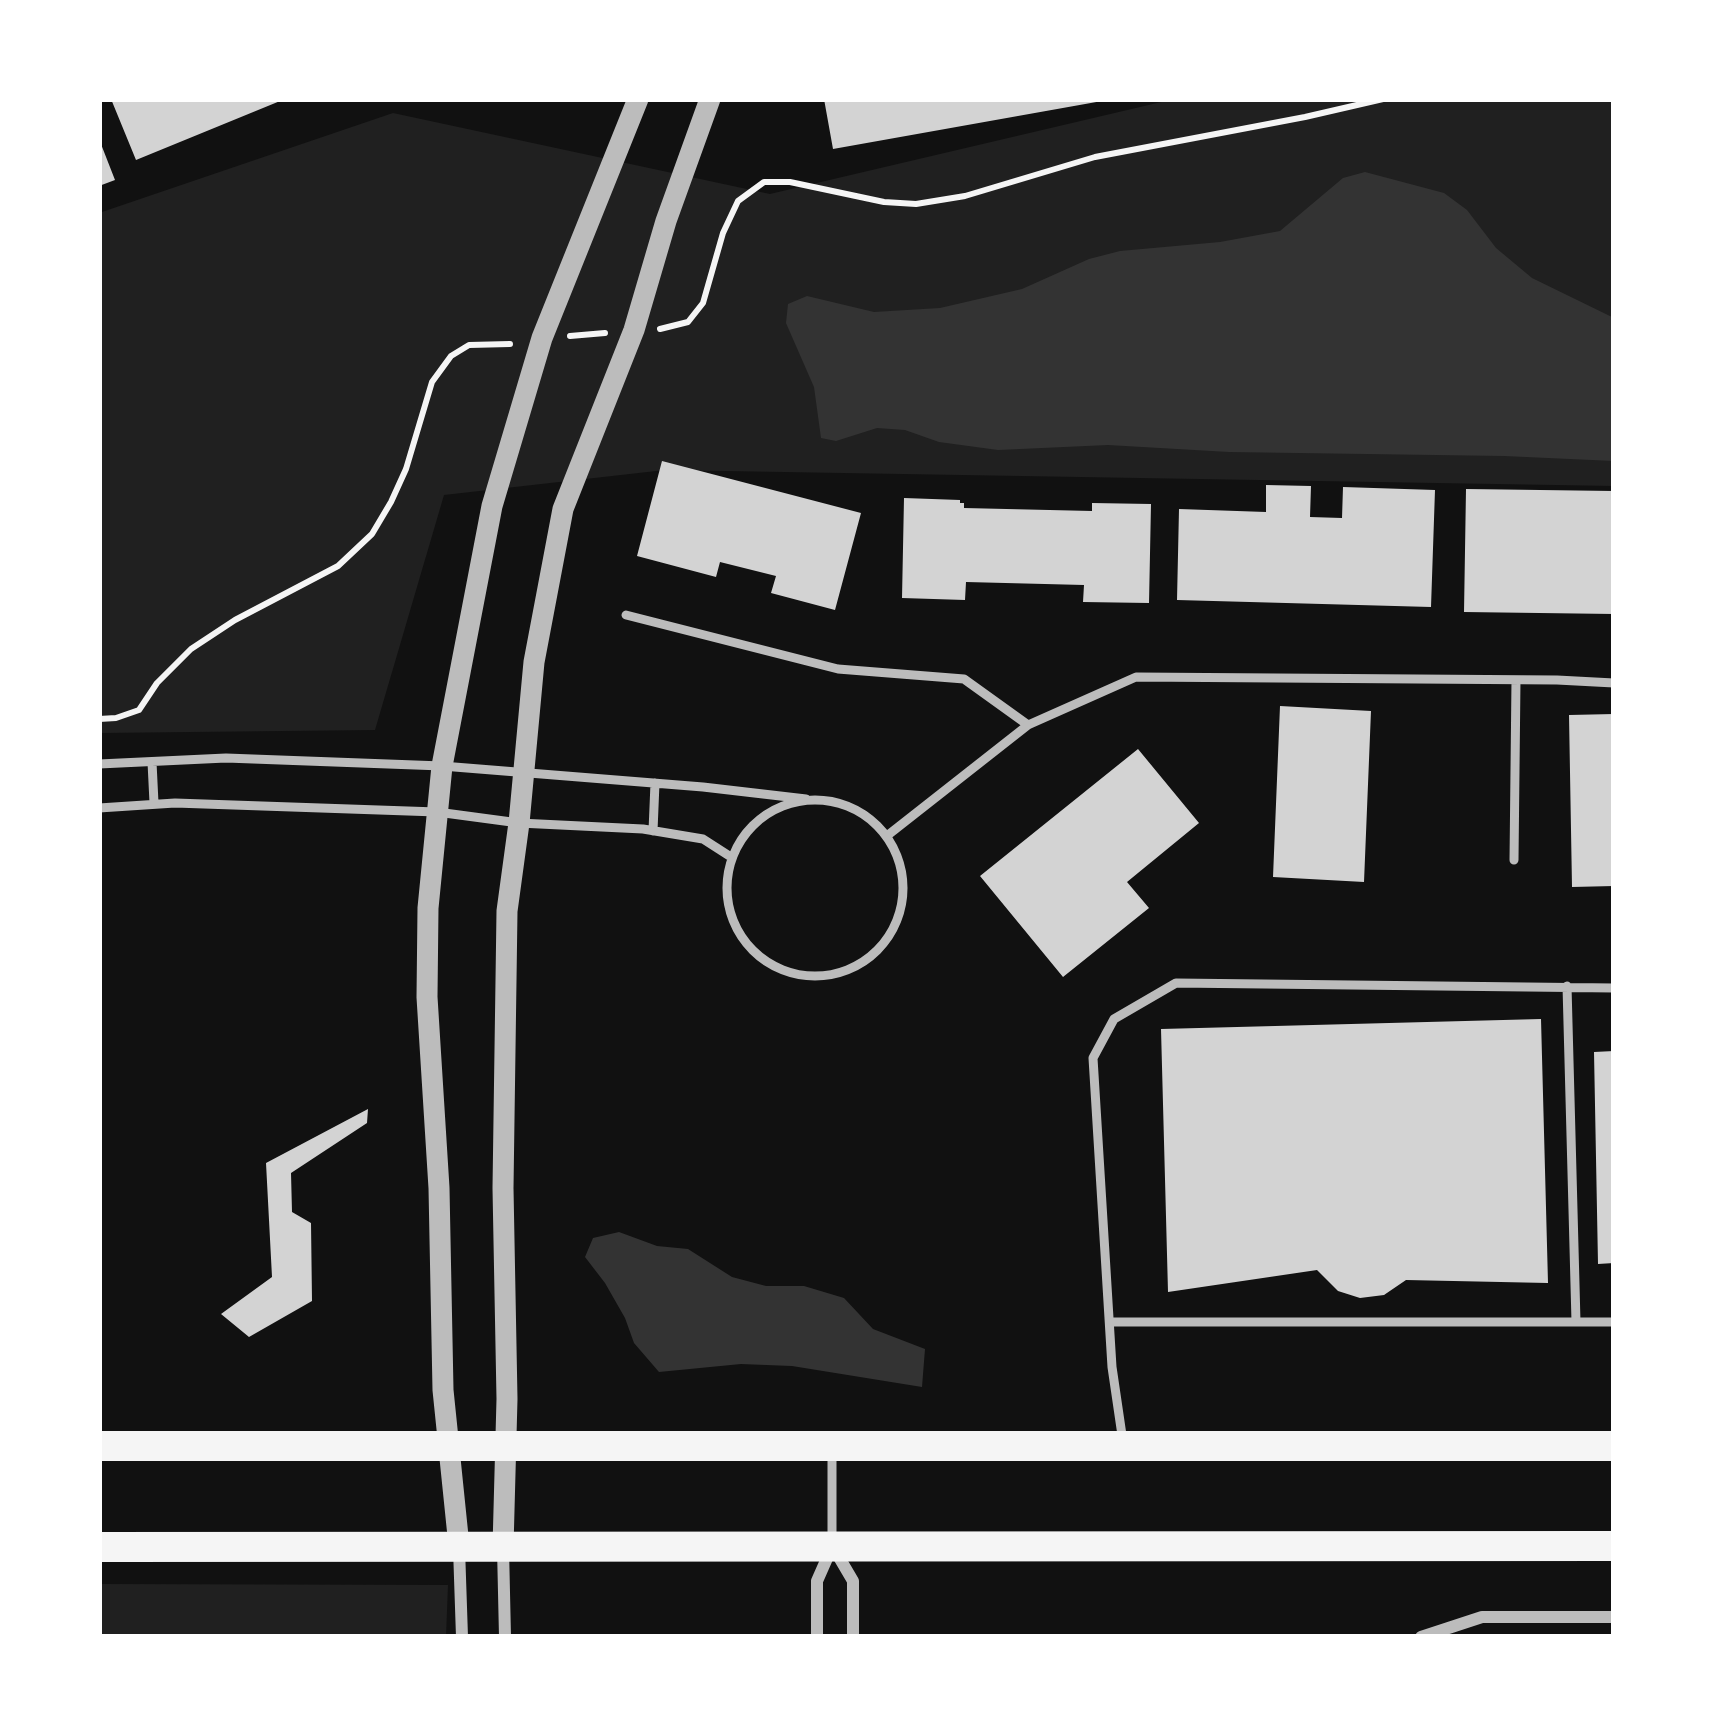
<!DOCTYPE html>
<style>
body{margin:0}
#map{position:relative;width:1713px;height:1736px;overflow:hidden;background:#111;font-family:Ubuntu,sans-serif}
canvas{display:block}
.frame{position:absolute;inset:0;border:102px solid #fff;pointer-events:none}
</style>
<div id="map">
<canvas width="1713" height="1736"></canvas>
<div class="frame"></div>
</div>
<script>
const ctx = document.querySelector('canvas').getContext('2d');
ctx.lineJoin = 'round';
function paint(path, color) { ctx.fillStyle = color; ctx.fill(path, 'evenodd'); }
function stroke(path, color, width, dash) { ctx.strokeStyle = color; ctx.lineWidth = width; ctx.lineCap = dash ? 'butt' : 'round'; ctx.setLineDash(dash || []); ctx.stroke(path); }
const green = new Path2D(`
 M 1174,99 L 1614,99 L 1614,486 L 665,470 L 444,495 L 375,730 L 99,733 L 99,213 L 393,113 L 770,194 Z
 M 99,1584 L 448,1585 L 446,1637 L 99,1637 Z`);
const water = new Path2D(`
 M 1365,172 L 1444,193 L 1467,210 L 1496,248 L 1532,278 L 1614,318 L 1614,461 L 1504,456 L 1229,452 L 1108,445 L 998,450 L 939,442 L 905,430 L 877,428 L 836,441 L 821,438 L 814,387 L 786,323 L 788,304 L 807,296 L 874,312 L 940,308 L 1022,289 L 1089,259 L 1120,251 L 1220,242 L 1280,231 L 1343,178 Z
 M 619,1232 L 657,1246 L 688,1249 L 732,1277 L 766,1286 L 804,1286 L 844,1298 L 873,1329 L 925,1349 L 922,1387 L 792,1366 L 741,1364 L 659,1372 L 634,1343 L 625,1318 L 605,1283 L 585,1257 L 593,1238 Z`);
const building = new Path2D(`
 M 111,99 L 285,99 L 136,160 Z
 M 824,99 L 1102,99 L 1102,101 L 833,149 Z
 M 99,139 L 115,180 L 99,186 Z
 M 662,461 L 861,513 L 835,610 L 771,593 L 776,576 L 720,562 L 716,577 L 637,556 Z
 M 1266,485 L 1311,486 L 1310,517 L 1342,518 L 1343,487 L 1435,490 L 1431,607 L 1177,600 L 1179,509 L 1266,512 Z
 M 1466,489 L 1614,491 L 1614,614 L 1464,612 Z
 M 904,498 L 960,500 L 960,503 L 964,503 L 964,508 L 1092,511 L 1092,503 L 1151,504 L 1149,603 L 1083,602 L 1084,585 L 966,582 L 965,600 L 902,598 Z
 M 1280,706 L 1371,711 L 1364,882 L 1273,877 Z
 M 1614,714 L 1614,886 L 1572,887 L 1569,715 Z
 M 1138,749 L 1199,823 L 1127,882 L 1149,908 L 1063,977 L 980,876 Z
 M 1541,1019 L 1548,1283 L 1406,1280 L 1384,1295 L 1360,1298 L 1338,1291 L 1317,1270 L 1168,1292 L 1161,1029 Z
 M 1614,1051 L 1614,1263 L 1598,1264 L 1594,1052 Z
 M 368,1109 L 367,1123 L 291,1173 L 292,1212 L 311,1223 L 312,1301 L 249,1337 L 221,1314 L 272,1277 L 266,1163 Z`);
const path = new Path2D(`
 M 660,329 L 688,322 L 703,303 L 723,233 L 738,201 L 764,182 L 790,182 L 884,202 L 916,204 L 965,196 L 1095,157 L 1305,117 L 1383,99
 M 570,336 L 605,333
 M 99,719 L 116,718 L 139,710 L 157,683 L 191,649 L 235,620 L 338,566 L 372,534 L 391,502 L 406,469 L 432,382 L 451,356 L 469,345 L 510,344`);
const service = new Path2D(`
 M 626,615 L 838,669 L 964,679 L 1028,725
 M 152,762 L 154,803
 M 99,764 L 226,758 L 442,766 L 703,787 L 806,799
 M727 888a88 88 0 1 1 176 0a88 88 0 1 1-176 0Z
 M 99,808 L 175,803 L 437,812 L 519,823 L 643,829 L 703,839 L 731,857
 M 653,831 L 655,783
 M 888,835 L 1028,725 L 1136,677 L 1557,680 L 1614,683
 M 1514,860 L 1516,680
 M 1567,986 L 1576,1322
 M 1110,1322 L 1614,1322
 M 1123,1442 L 1112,1367 L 1093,1058 L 1114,1019 L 1176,983 L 1614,988
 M 832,1454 L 832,1539`);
const minor = new Path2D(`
 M 833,1547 L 853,1581 L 853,1637
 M 459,1548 L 462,1637
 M 503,1548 L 505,1637
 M 817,1637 L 817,1581 L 832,1547
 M 1421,1637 L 1482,1617 L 1614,1617`);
const tertiary = new Path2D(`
 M 459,1546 L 443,1390 L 439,1188 L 427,997 L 428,908 L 442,766 L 492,506 L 542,338 L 638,99
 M 503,1547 L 507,1399 L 503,1188 L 507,911 L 519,823 L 534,662 L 563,509 L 634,330 L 666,221 L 710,99`);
const primary = new Path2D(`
 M 99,1446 L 1614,1446
 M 99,1547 L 1614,1546`);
paint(green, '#202020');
paint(water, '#333');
paint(building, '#d3d3d3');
stroke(path, '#f5f5f5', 6);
stroke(service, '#bcbcbc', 9);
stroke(minor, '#bcbcbc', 12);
stroke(tertiary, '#bcbcbc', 21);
stroke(primary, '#f5f5f5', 30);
</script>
